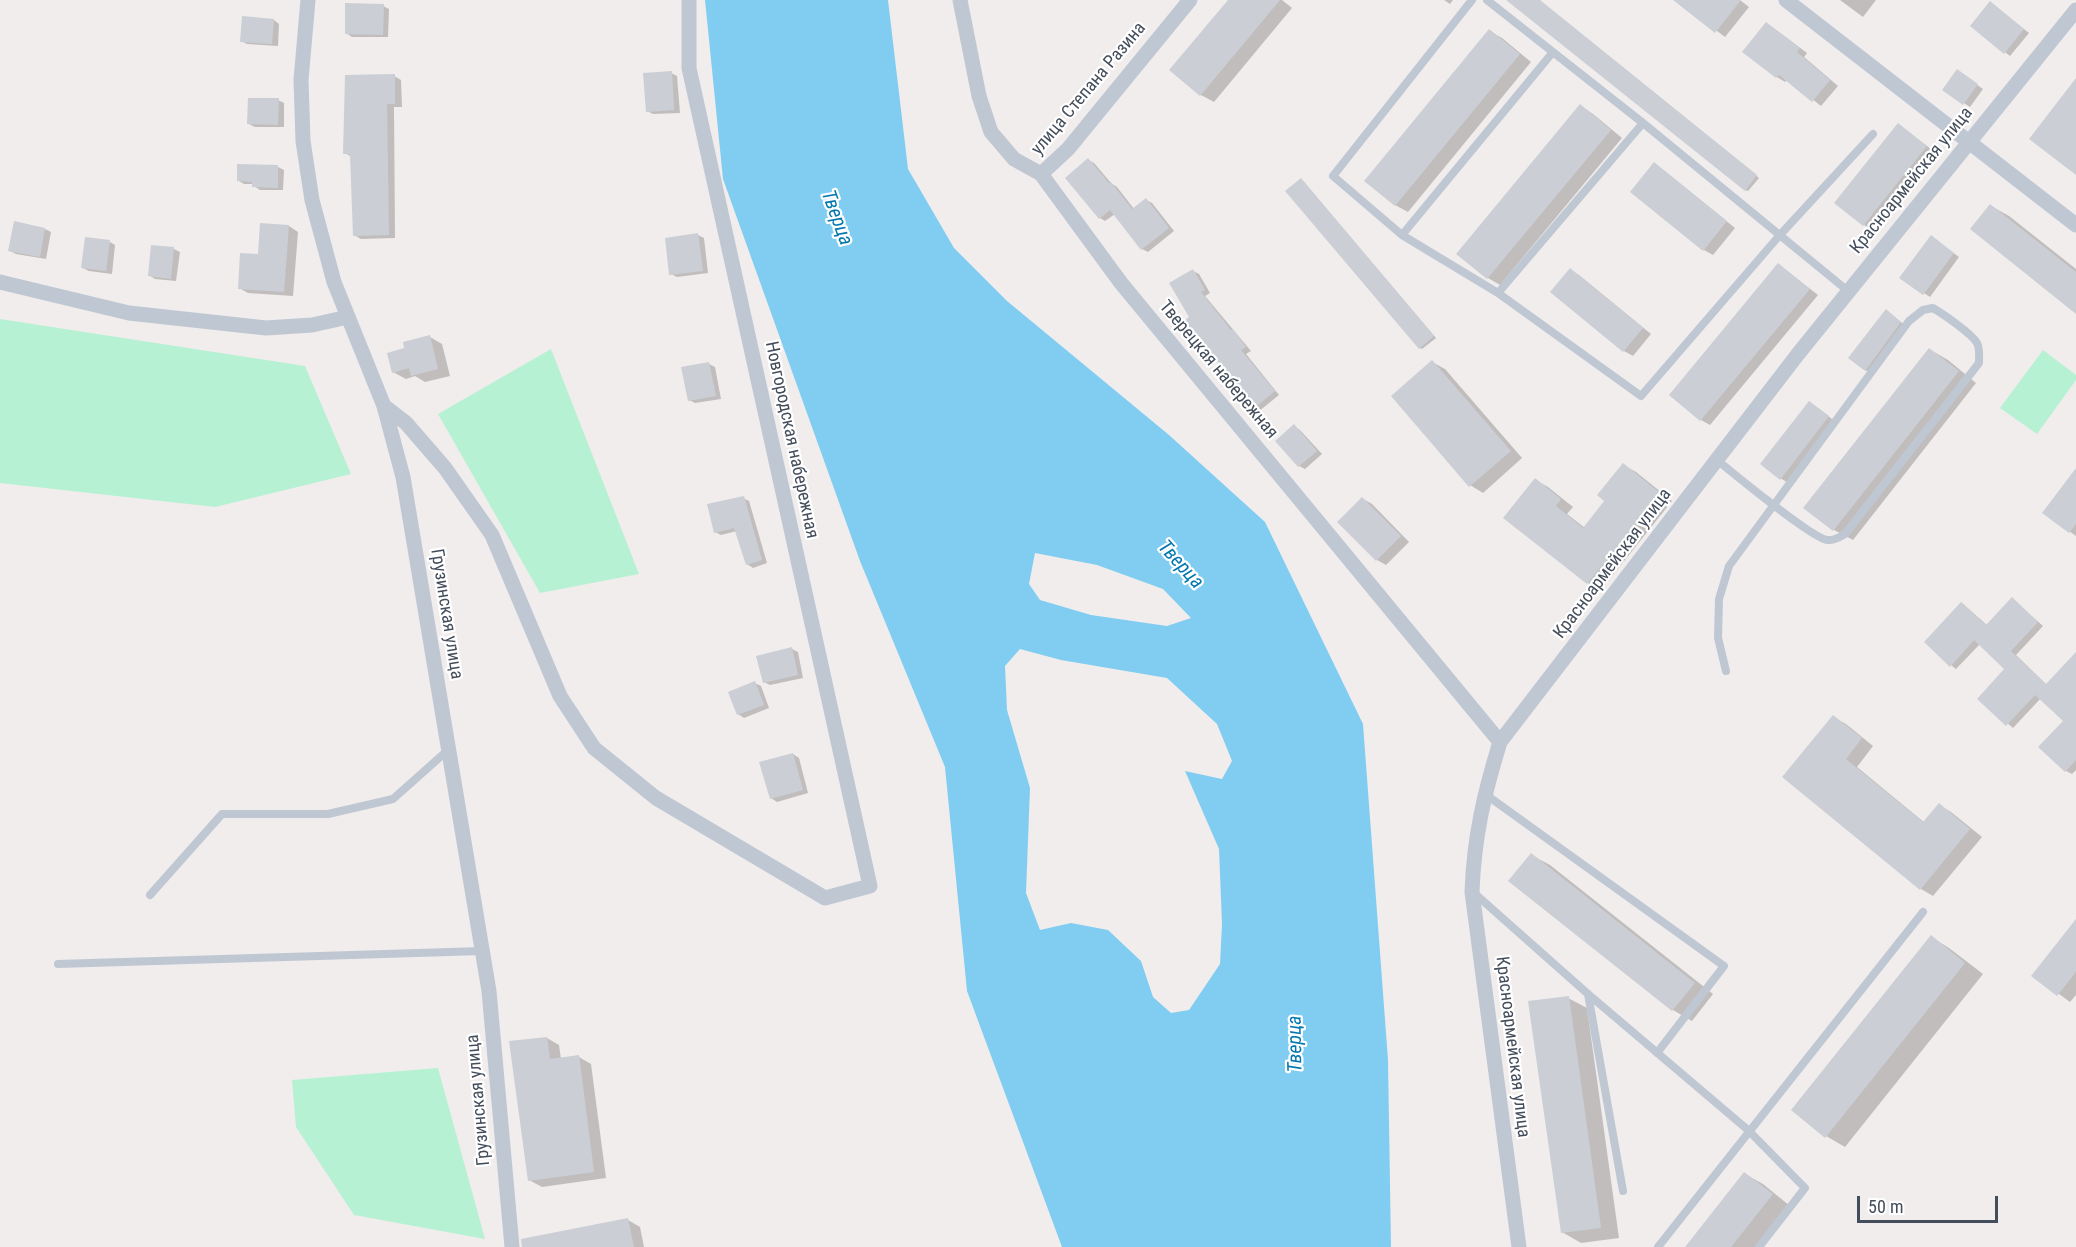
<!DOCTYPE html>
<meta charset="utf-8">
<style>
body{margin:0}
#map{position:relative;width:2076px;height:1247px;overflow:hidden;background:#f0edec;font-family:"Roboto Condensed",sans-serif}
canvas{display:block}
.scale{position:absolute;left:1857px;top:1196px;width:141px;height:27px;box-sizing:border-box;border:3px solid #444d5b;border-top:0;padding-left:8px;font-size:18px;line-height:21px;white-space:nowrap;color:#444d5b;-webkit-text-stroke:4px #fff;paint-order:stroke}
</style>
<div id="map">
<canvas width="2076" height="1247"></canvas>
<div class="scale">50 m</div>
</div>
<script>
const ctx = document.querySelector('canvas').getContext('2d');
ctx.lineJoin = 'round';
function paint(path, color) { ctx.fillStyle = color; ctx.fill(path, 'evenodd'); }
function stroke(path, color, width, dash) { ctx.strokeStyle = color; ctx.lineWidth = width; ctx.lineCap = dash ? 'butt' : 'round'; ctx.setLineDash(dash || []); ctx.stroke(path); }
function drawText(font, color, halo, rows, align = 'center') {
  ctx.font = font + ' "Roboto Condensed",sans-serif'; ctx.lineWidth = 4.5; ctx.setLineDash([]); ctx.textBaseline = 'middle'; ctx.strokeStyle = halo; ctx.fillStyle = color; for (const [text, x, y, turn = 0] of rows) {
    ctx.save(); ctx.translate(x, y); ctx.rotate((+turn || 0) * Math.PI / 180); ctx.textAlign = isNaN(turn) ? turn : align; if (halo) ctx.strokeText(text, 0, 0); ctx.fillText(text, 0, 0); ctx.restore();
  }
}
const green = new Path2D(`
 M 0,319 L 305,366 L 351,474 L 215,507 L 0,483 Z
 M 551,349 L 639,574 L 540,593 L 438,414 Z
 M 2043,350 L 2076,375 L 2076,380 L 2037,434 L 2000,408 Z
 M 438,1068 L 485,1239 L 354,1215 L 296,1127 L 292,1080 Z`);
const water = new Path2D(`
 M 705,0 L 888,0 L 908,169 L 954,248 L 1007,301 L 1169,435 L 1265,522 L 1363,724 L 1388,1060 L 1391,1247 L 1062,1247 L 967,991 L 945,767 L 860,561 L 723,179 ZM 1035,553 L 1097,565 L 1163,589 L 1191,618 L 1167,626 L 1091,615 L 1040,600 L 1029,584 ZM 1020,649 L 1061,660 L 1167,678 L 1217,724 L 1232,761 L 1222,779 L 1185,771 L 1219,849 L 1222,924 L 1220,964 L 1189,1010 L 1171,1013 L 1153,997 L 1141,961 L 1108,930 L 1071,923 L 1040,930 L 1026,893 L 1030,788 L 1007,710 L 1005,666 Z`);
const shadow = new Path2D(`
 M 1230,0 L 1282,0 L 1292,8 L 1214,102 L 1201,95 L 1171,70 Z
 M 1444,0 L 1453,0 L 1450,4 Z
 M 1509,0 L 1538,0 L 1759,178 L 1748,191 L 1745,190 Z
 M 1676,0 L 1740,0 L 1749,7 L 1725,37 Z
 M 1840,0 L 1876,0 L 1863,17 Z
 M 383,6 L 389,9 L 388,37 L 352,37 L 346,33 Z
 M 1996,7 L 2029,33 L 2010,56 L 2005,52 Z
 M 274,20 L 279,24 L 278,46 L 247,44 L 241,41 Z
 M 1775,29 L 1807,53 L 1804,57 L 1838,86 L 1821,106 L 1787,79 L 1785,82 L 1777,77 Z
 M 1489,31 L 1502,38 L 1531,62 L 1408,212 L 1395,205 Z
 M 671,73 L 677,76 L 680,113 L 653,114 L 647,111 Z
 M 1963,75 L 1983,89 L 1970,107 L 1944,90 Z
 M 394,76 L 401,80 L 402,107 L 394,107 L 395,238 L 361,239 L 354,235 L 352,157 L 345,153 Z
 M 278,100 L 284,103 L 284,127 L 255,127 L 249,124 Z
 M 1581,106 L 1593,114 L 1622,138 L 1500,285 L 1488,278 L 1459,254 Z
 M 1899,125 L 1935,152 L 1873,230 L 1864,225 Z
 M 1088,160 L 1094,163 L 1111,183 L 1117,187 L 1134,209 L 1146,200 L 1152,203 L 1174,231 L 1148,252 L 1142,249 L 1115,214 L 1105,221 L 1100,218 Z
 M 1655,164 L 1735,228 L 1713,255 L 1704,250 Z
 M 278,167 L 284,170 L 283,190 L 260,190 L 254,186 L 254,184 L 244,184 L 239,181 Z
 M 1303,181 L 1436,338 L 1422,349 L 1420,348 Z
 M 1991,206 L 2009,216 L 2076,269 L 2076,312 Z
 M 15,223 L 45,229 L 51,232 L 46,259 L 16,254 L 10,251 Z
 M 289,226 L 298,232 L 293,296 L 248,293 L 239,288 L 259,256 Z
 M 698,235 L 704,238 L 708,273 L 677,277 L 671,274 Z
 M 1937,241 L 1959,257 L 1930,297 L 1901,278 Z
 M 110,242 L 115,245 L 112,274 L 89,271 L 83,268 Z
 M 174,249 L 180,252 L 176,281 L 155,279 L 149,275 Z
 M 1779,265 L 1818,295 L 1710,425 L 1701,420 Z
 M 1570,270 L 1579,275 L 1651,334 L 1633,356 L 1624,351 Z
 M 1193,271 L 1199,274 L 1210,293 L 1205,296 L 1251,351 L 1246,354 L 1279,395 L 1258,412 L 1253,409 L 1202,338 L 1201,340 L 1195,336 L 1191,318 Z
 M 1892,315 L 1906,326 L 1871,373 L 1865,370 Z
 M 430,337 L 442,344 L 450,376 L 425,382 L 415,376 L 406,379 L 393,372 L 406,350 Z
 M 1929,349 L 1948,360 L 1976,383 L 1853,540 L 1834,530 Z
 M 1432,362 L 1445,369 L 1522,458 L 1483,493 L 1470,485 Z
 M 709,364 L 715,367 L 721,399 L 695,403 L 689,400 Z
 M 1818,408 L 1837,423 L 1790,484 L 1780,478 Z
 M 1294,426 L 1300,430 L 1322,454 L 1305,469 L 1299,466 Z
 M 1623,465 L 1636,472 L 1672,501 L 1601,590 L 1588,583 L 1505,517 L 1535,480 L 1548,487 L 1573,507 L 1567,514 L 1585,528 L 1606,501 Z
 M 2076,470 L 2076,536 L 2044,513 Z
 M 743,498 L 749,501 L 767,563 L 753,568 L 747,564 L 737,531 L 721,535 L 715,532 Z
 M 1363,499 L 1372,504 L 1409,542 L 1386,565 L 1377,560 L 1339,522 Z
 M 2012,599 L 2043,626 L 2016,655 L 2047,685 L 2076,662 L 2076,770 L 2072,774 L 2066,771 L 2065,720 L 2041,698 L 2013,728 L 1979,699 L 2007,669 L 1980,644 L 1956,669 L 1951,665 L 1962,603 L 1988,626 Z
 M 792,649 L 798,652 L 803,678 L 770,685 L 764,682 Z
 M 755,683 L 761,686 L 769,708 L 744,718 L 738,714 Z
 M 1833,717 L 1846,724 L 1873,746 L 1857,767 L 1925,823 L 1939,805 L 1951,812 L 1982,837 L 1933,896 L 1921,889 L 1784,776 Z
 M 793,754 L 799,758 L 808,793 L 777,802 L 771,798 Z
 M 1531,855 L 1550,865 L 1713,994 L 1692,1021 L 1673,1010 L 1511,881 Z
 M 2076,921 L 2076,995 L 2070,1002 L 2033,975 Z
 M 1931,937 L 1949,948 L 1983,974 L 1845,1147 L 1826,1136 L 1793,1110 Z
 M 1568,998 L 1587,1008 L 1619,1238 L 1581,1243 L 1562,1232 Z
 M 547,1038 L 559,1045 L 561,1059 L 579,1057 L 591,1064 L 606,1178 L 542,1187 L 529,1180 Z
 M 1745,1174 L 1763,1184 L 1790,1206 L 1758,1247 L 1687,1247 Z
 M 628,1220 L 640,1227 L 644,1247 L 539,1247 Z`);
const building = new Path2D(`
 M 1228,0 L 1280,0 L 1200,96 L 1169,70 Z
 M 1506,0 L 1540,0 L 1757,175 L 1745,191 Z
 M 1673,0 L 1741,0 L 1715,33 Z
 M 1990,1 L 2024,29 L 2004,54 L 1970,26 Z
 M 345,3 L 384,4 L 383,35 L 345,34 Z
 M 242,16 L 274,19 L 272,44 L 240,42 Z
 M 1766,22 L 1800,48 L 1797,52 L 1830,80 L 1812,102 L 1779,75 L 1776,78 L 1742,52 Z
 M 1489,29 L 1520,54 L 1395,206 L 1364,181 Z
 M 1957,69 L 1978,84 L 1963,105 L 1942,90 Z
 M 672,71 L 674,110 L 646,112 L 643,73 Z
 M 395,74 L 395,104 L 387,104 L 389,235 L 353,236 L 350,154 L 343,154 L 345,75 Z
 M 2076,78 L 2076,175 L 2029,139 Z
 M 248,98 L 279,98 L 278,125 L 247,124 Z
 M 1580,104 L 1611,130 L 1487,279 L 1456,254 Z
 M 1898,123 L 1927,146 L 1863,226 L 1834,203 Z
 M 1088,158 L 1109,183 L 1111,182 L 1132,209 L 1146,198 L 1169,228 L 1141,250 L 1110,210 L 1099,219 L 1065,178 Z
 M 1654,162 L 1727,221 L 1703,251 L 1630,192 Z
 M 237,164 L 278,165 L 278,188 L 252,187 L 252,182 L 237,181 Z
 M 1301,178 L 1434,336 L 1419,349 L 1285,191 Z
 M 1990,204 L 2076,272 L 2076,314 L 1970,229 Z
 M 14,221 L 45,228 L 40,257 L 8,251 Z
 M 260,223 L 289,225 L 284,292 L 238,289 L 240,253 L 258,254 Z
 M 698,233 L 703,271 L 669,275 L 665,238 Z
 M 1931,235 L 1954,253 L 1923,295 L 1899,278 Z
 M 85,237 L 110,240 L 106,271 L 81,268 Z
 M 151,245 L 174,247 L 171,279 L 148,276 Z
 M 1778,263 L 1810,289 L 1700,421 L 1669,395 Z
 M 1570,268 L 1643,328 L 1623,352 L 1550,292 Z
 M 1193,269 L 1205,290 L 1201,292 L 1231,330 L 1233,329 L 1246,347 L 1241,350 L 1275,391 L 1252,410 L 1234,389 L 1237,387 L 1198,335 L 1194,337 L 1182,323 L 1189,317 L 1169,283 Z
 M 1886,309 L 1901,322 L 1865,371 L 1848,358 Z
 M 430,335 L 438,369 L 411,376 L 409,368 L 392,373 L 387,353 L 404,348 L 403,342 Z
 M 1929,348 L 1959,371 L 1833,531 L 1803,508 Z
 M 1432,360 L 1511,451 L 1469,487 L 1391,396 Z
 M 709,362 L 716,396 L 688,401 L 681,367 Z
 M 1809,401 L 1829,416 L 1780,480 L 1760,464 Z
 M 1294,424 L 1317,451 L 1298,467 L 1275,441 Z
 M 1623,463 L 1660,493 L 1587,584 L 1503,518 L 1535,478 L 1561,499 L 1556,506 L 1583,528 L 1604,501 L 1597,495 Z
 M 2076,468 L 2076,524 L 2069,533 L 2042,513 Z
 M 744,496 L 762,560 L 746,565 L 734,528 L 714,533 L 707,504 Z
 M 1362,497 L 1401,536 L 1376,561 L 1337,522 Z
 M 2012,597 L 2038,622 L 2011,651 L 2046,684 L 2076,652 L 2076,760 L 2065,772 L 2038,747 L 2063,721 L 2035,695 L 2006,726 L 1977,699 L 2004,669 L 1974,640 L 1950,667 L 1924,642 L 1961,602 L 1986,625 Z
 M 792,647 L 798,675 L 763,683 L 756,656 Z
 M 755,681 L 764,705 L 737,715 L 728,692 Z
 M 1833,715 L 1862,738 L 1846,759 L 1923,822 L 1939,803 L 1970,829 L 1920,890 L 1782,777 Z
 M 793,753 L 803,790 L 770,799 L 759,762 Z
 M 1531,853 L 1695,983 L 1672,1011 L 1508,881 Z
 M 2076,919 L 2076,972 L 2057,996 L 2031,976 Z
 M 1931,935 L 1965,963 L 1825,1138 L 1791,1110 Z
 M 1569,996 L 1601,1228 L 1561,1233 L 1528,1001 Z
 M 547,1037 L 550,1059 L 579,1055 L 594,1172 L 528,1181 L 509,1041 Z
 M 1744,1172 L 1773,1194 L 1731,1247 L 1685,1247 Z
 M 628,1218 L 634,1247 L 522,1247 L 521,1239 Z`);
const lane = new Path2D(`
 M 1472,0 L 1333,176 L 1402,235 L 1498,293
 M 1487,0 L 1643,123 L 1848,291
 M 1643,123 L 1498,293 L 1641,396 L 1779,236 L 1873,134
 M 1402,235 L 1553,52
 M 1717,460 C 1734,474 1812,538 1827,540 C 1834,541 1840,537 1845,534 L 1979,363 C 1979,356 1980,348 1977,343 C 1971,333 1943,314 1933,308 L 1923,310 L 1909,321 L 1729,566 L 1719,599 L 1718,638 L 1726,671
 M 1485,794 L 1724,966 L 1657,1053
 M 1473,892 L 1588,994 L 1748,1130 L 1805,1188 L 1759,1247
 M 150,895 L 222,814 L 328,814 L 393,799 L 448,750
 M 58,964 L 482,951
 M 1588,994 L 1623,1191
 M 1658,1247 L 1923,912`);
const street = new Path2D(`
 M 308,0 L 301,80 L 303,141 L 312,200 L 334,282 L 384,406 L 403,477 L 489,991 L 512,1247
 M 960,0 L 979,96 L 991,132 L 1014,159 L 1041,174 L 1121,283 L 1500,742
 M 1786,0 L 2076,225
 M 1041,174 L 1068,149 L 1190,0
 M 0,282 L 129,313 L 266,328 L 312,325 L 348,317
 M 384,406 L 406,423 L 445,468 L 492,535 L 560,696 L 594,748 L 656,798 L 825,898 L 870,886 L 689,68 L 689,0
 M 1519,1247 L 1472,892 C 1474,837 1484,794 1500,742 L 1798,354 L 2076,10`);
const streetNames = [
 ["улица Степана Разина",1089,89,-50],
 ["Красноармейская улица",1912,181,-51],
 ["Тверецкая набережная",1218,370,50],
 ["Новгородская набережная",791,440,78],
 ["Красноармейская улица",1613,564,-53],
 ["Грузинская улица",446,614,81],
 ["Красноармейская улица",1512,1047,83],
 ["Грузинская улица",479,1100,-95]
];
const waterNames = [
 ["Тверца",836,218,70],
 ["Тверца",1180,565,48],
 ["Тверца",1296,1044,-91]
];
paint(green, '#b7f1d4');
paint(water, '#81cdf1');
paint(shadow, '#0003');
paint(building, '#cbced5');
stroke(lane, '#bfc7d3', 8);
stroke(street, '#bfc7d3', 15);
drawText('18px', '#444d5b', '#fff', streetNames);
drawText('italic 20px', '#0377af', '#fff', waterNames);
</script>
